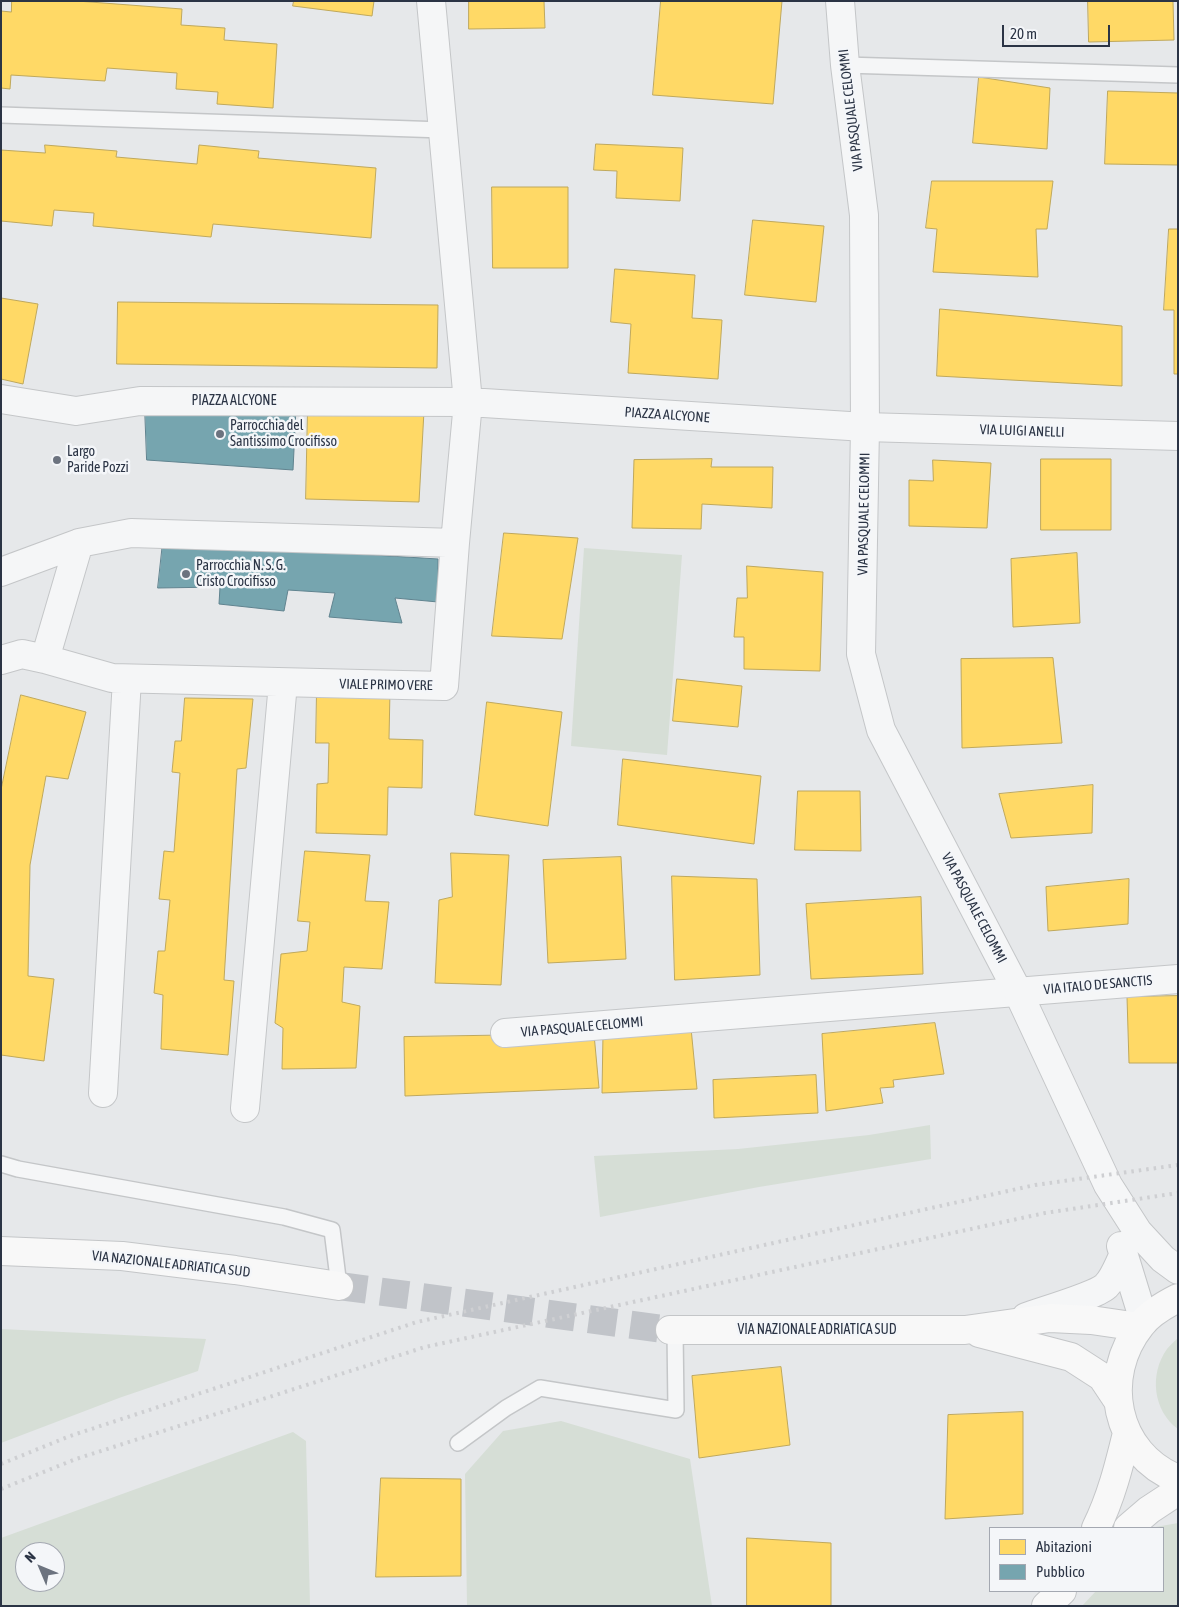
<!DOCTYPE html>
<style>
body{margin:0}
#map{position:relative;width:1179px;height:1607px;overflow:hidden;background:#e6e8ea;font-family:"Asap Condensed",sans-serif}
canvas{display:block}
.frame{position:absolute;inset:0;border:2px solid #2b3445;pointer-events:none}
.legend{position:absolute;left:989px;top:1527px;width:175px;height:65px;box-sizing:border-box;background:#f4f6f9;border:1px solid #a4a8b1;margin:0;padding:6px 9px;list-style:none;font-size:15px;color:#2b3445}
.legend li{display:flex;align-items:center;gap:10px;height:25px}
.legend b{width:25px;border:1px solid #a4a8b1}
.north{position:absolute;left:15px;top:1542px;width:50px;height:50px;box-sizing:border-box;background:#f4f6f9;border:1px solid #a4a8b1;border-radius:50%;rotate:315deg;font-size:14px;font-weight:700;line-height:20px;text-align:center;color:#2b3445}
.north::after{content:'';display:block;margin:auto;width:18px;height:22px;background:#6c737f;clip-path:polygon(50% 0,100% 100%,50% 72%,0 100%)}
.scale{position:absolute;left:1002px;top:25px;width:108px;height:22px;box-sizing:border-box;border:2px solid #2b3445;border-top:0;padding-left:6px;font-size:15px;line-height:18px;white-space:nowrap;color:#2b3445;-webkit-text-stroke:4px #f4f6f9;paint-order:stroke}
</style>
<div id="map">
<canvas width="1179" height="1607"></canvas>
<div class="frame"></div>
<ul class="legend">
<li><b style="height:14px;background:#ffd966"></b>Abitazioni</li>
<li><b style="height:14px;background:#76a5af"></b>Pubblico</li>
</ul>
<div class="north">N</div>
<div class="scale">20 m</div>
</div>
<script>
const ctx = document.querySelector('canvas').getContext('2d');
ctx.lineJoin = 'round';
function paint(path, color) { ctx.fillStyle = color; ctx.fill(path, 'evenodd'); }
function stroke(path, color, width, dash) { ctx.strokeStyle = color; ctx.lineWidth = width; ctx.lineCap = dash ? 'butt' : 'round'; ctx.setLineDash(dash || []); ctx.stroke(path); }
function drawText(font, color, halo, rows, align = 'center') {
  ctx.font = font + ' "Asap Condensed",sans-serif'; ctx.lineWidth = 5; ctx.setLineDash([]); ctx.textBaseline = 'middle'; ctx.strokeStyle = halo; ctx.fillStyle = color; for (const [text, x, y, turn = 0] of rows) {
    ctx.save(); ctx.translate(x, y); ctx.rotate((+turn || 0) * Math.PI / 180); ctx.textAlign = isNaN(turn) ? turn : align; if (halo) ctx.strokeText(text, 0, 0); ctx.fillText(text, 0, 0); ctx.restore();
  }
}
const green = new Path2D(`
 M 584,548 L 682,555 L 667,755 L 571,746 Z
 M 930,1125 L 931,1159 L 759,1187 L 600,1217 L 594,1156 L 738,1149 L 869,1135 Z
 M 1,1329 L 206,1339 L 198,1371 L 119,1398 L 1,1443 Z
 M 1178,1338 L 1178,1429 C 1153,1411 1149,1374 1167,1349 C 1170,1345 1174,1342 1178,1338 Z
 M 561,1421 L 690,1459 L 712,1606 L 467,1606 L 465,1474 L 503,1431 Z
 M 293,1432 L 306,1441 L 310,1606 L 1,1606 L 1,1538 ZM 25,1552 L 55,1552 L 55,1582 L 25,1582 Z
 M 1178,1523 L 1178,1606 L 1082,1606 L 1096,1591 L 1163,1591 L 1163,1528 L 1150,1528 Z`);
const homes = new Path2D(`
 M 12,1 L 77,1 L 182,9 L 181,25 L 225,28 L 224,40 L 277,44 L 273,108 L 217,104 L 218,92 L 176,89 L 177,73 L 107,68 L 105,81 L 11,75 L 10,89 L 1,88 L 1,11 L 11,12 Z
 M 294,1 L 374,1 L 372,16 L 293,6 Z
 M 469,1 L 544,1 L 545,28 L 469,29 Z
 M 661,1 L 782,1 L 773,104 L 653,95 Z
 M 1088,1 L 1173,1 L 1174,40 L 1089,42 Z
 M 979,77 L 1050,88 L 1047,149 L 973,143 Z
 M 1108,91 L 1178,93 L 1178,165 L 1105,164 Z
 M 596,144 L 683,148 L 680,201 L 616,198 L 617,171 L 594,170 Z
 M 45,145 L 117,151 L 116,157 L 197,164 L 199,145 L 259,151 L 258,158 L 376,168 L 371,238 L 213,224 L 211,237 L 93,226 L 94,213 L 54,210 L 52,226 L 1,221 L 1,150 L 45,153 Z
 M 932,181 L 1053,181 L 1047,229 L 1036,229 L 1038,277 L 933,272 L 937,229 L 926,228 Z
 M 492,187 L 568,187 L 568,268 L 493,268 Z
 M 753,220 L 824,226 L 816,302 L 745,295 Z
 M 1169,229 L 1178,229 L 1178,374 L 1174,374 L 1174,310 L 1164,310 Z
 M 615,269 L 695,275 L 692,318 L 722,320 L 718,379 L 628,373 L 631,324 L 611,322 Z
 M 1,298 L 38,304 L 23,384 L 1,379 Z
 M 118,302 L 438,305 L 437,368 L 117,364 Z
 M 940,309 L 1122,326 L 1122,386 L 937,376 Z
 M 308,407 L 424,411 L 419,502 L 306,499 Z
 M 712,459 L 711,467 L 773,467 L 772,508 L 702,504 L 701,529 L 632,528 L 634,460 Z
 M 1041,459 L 1111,459 L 1111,530 L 1041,530 Z
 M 933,460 L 991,463 L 987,528 L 909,526 L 909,480 L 933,481 Z
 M 504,533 L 578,538 L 562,639 L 492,636 Z
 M 1077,553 L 1080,623 L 1013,627 L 1011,559 Z
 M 747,566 L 823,572 L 820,671 L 744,669 L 744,637 L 734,637 L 737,598 L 747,598 Z
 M 1053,658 L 1062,743 L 962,748 L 961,659 Z
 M 677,679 L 742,686 L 738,727 L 673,721 Z
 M 317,689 L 390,690 L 389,739 L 423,740 L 422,788 L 388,787 L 387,835 L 316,833 L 317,784 L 328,783 L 329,743 L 316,743 Z
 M 21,695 L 86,712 L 68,779 L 46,776 L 30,865 L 28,976 L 54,979 L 44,1061 L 1,1055 L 1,790 Z
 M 185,698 L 253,699 L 246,768 L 237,769 L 224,980 L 234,981 L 228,1055 L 161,1049 L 163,995 L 154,993 L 158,951 L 165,951 L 170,900 L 159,899 L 164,851 L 174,852 L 180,773 L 172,772 L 175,741 L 181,741 Z
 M 487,702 L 562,712 L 548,826 L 475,815 Z
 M 623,759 L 761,776 L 754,844 L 618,825 Z
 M 1093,785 L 1092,833 L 1011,838 L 999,794 Z
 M 798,791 L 860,791 L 861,851 L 795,850 Z
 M 305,851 L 370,855 L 365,901 L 389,902 L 382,969 L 344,967 L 342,1002 L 360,1006 L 356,1068 L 282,1069 L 283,1028 L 275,1023 L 281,954 L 307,951 L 310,922 L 298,921 Z
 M 451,853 L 509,855 L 501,985 L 435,983 L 439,900 L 452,897 Z
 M 621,857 L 626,959 L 548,963 L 543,860 Z
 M 672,876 L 757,879 L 760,975 L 675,980 Z
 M 1129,879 L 1128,924 L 1048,931 L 1046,887 Z
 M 921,897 L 923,974 L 811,979 L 806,904 Z
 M 1178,996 L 1178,1063 L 1129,1063 L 1127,997 Z
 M 935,1023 L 944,1074 L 893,1080 L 894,1087 L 880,1088 L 883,1103 L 826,1111 L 822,1034 Z
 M 691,1028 L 697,1089 L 602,1093 L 603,1034 Z
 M 594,1034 L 599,1088 L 405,1096 L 404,1037 Z
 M 816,1075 L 818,1113 L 714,1118 L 713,1080 Z
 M 781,1367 L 790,1445 L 699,1458 L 692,1376 Z
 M 1023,1412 L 1023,1514 L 945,1519 L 948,1415 Z
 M 381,1478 L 461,1479 L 461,1576 L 376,1577 Z
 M 747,1538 L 831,1543 L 831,1606 L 747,1606 Z`);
const public = new Path2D(`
 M 145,408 L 296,408 L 293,470 L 147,460 Z
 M 163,542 L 438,559 L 438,602 L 395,598 L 402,623 L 329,617 L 335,593 L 288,590 L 284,611 L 219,604 L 220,587 L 158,588 Z`);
const secondaryTunnel = new Path2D(`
 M 339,1286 L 670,1330`);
const service = new Path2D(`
 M 845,65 L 1178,75
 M 1,115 L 443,130
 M 1,1164 L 18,1169 L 284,1217 L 332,1230 L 339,1286
 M 458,1443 L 506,1408 L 540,1388 L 676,1410 L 675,1330`);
const minor = new Path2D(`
 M 1,399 L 76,411 L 140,401 L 468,402 L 865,427 L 1178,436
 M 79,543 L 131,533 L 455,543
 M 1,572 L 79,543 L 45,659 L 22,654 L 1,660
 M 45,659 L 112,678 L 444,686 L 455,543 L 468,402 L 431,1
 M 505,1033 L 1178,979
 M 103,1093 L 127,679
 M 245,1108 L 283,683`);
const tertiary = new Path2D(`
 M 840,1 L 845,65 L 864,215 L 865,427 L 861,654 L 881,730 L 1018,992 L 1108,1185 L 1138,1232 L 1163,1259 L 1178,1270
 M 1121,1246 L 1144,1321
 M 1026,1317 C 1042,1311 1095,1296 1106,1286 C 1114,1278 1118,1266 1123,1256`);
const secondary = new Path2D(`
 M 1,1251 L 122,1256 L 235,1270 L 339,1286
 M 1178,1298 C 1164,1305 1150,1313 1141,1325 C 1100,1376 1114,1454 1178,1479
 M 670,1330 L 965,1330 L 1050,1318 L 1091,1320 L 1139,1327
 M 979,1333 L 1071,1357 L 1102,1377 L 1118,1401
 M 1096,1528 C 1111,1498 1119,1466 1127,1433
 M 1128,1528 L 1149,1510 L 1178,1491
 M 1046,1606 L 1062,1591`);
const rail = new Path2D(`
 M 1,1464 L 70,1436 L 417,1322 L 1035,1185 L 1178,1165
 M 1,1489 L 76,1459 L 425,1347 L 1045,1213 L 1178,1193`);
const markers = [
 [220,434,5,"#6c737f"],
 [57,460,5,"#6c737f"],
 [186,574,5,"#6c737f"]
];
const streetNames = [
 ["VIA PASQUALE CELOMMI",851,110,-97],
 ["PIAZZA ALCYONE",234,401],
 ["PIAZZA ALCYONE",667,415,4],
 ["VIA LUIGI ANELLI",1022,431,2],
 ["VIA PASQUALE CELOMMI",864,514,-89],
 ["VIALE PRIMO VERE",386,685,1],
 ["VIA PASQUALE CELOMMI",974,908,62],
 ["VIA ITALO DE SANCTIS",1098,985,-5],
 ["VIA PASQUALE CELOMMI",582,1027,-5],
 ["VIA NAZIONALE ADRIATICA SUD",171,1264,6],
 ["VIA NAZIONALE ADRIATICA SUD",817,1330]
];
const poiNames = [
 ["Parrocchia del",230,426],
 ["Santissimo Crocifisso",230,442],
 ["Largo",67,452],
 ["Paride Pozzi",67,468],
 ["Parrocchia N. S. G.",196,566],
 ["Cristo Crocifisso",196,582]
];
paint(green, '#d6ded6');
paint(homes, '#ffd966');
stroke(homes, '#bfa85c', 1);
paint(public, '#76a5af');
stroke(public, '#60838f', 1);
stroke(secondaryTunnel, '#c1c4c9', 28, [28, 14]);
stroke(service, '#c4c6c8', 18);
stroke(minor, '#c4c6c8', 30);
stroke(tertiary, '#c4c6c8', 30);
stroke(secondary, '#c4c6c8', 30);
stroke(service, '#f5f6f7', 15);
stroke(minor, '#f5f6f7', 28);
stroke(tertiary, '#f5f6f7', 28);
stroke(secondary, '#f8f8f8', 28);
stroke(rail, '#cecfd2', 4, [2.5, 5]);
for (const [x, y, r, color] of markers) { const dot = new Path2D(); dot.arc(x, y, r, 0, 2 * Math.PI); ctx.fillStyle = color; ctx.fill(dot); stroke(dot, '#f4f6f9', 2); }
drawText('14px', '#2b3445', '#f4f6f9', streetNames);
drawText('14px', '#2b3445', '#f4f6f9', poiNames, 'left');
</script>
